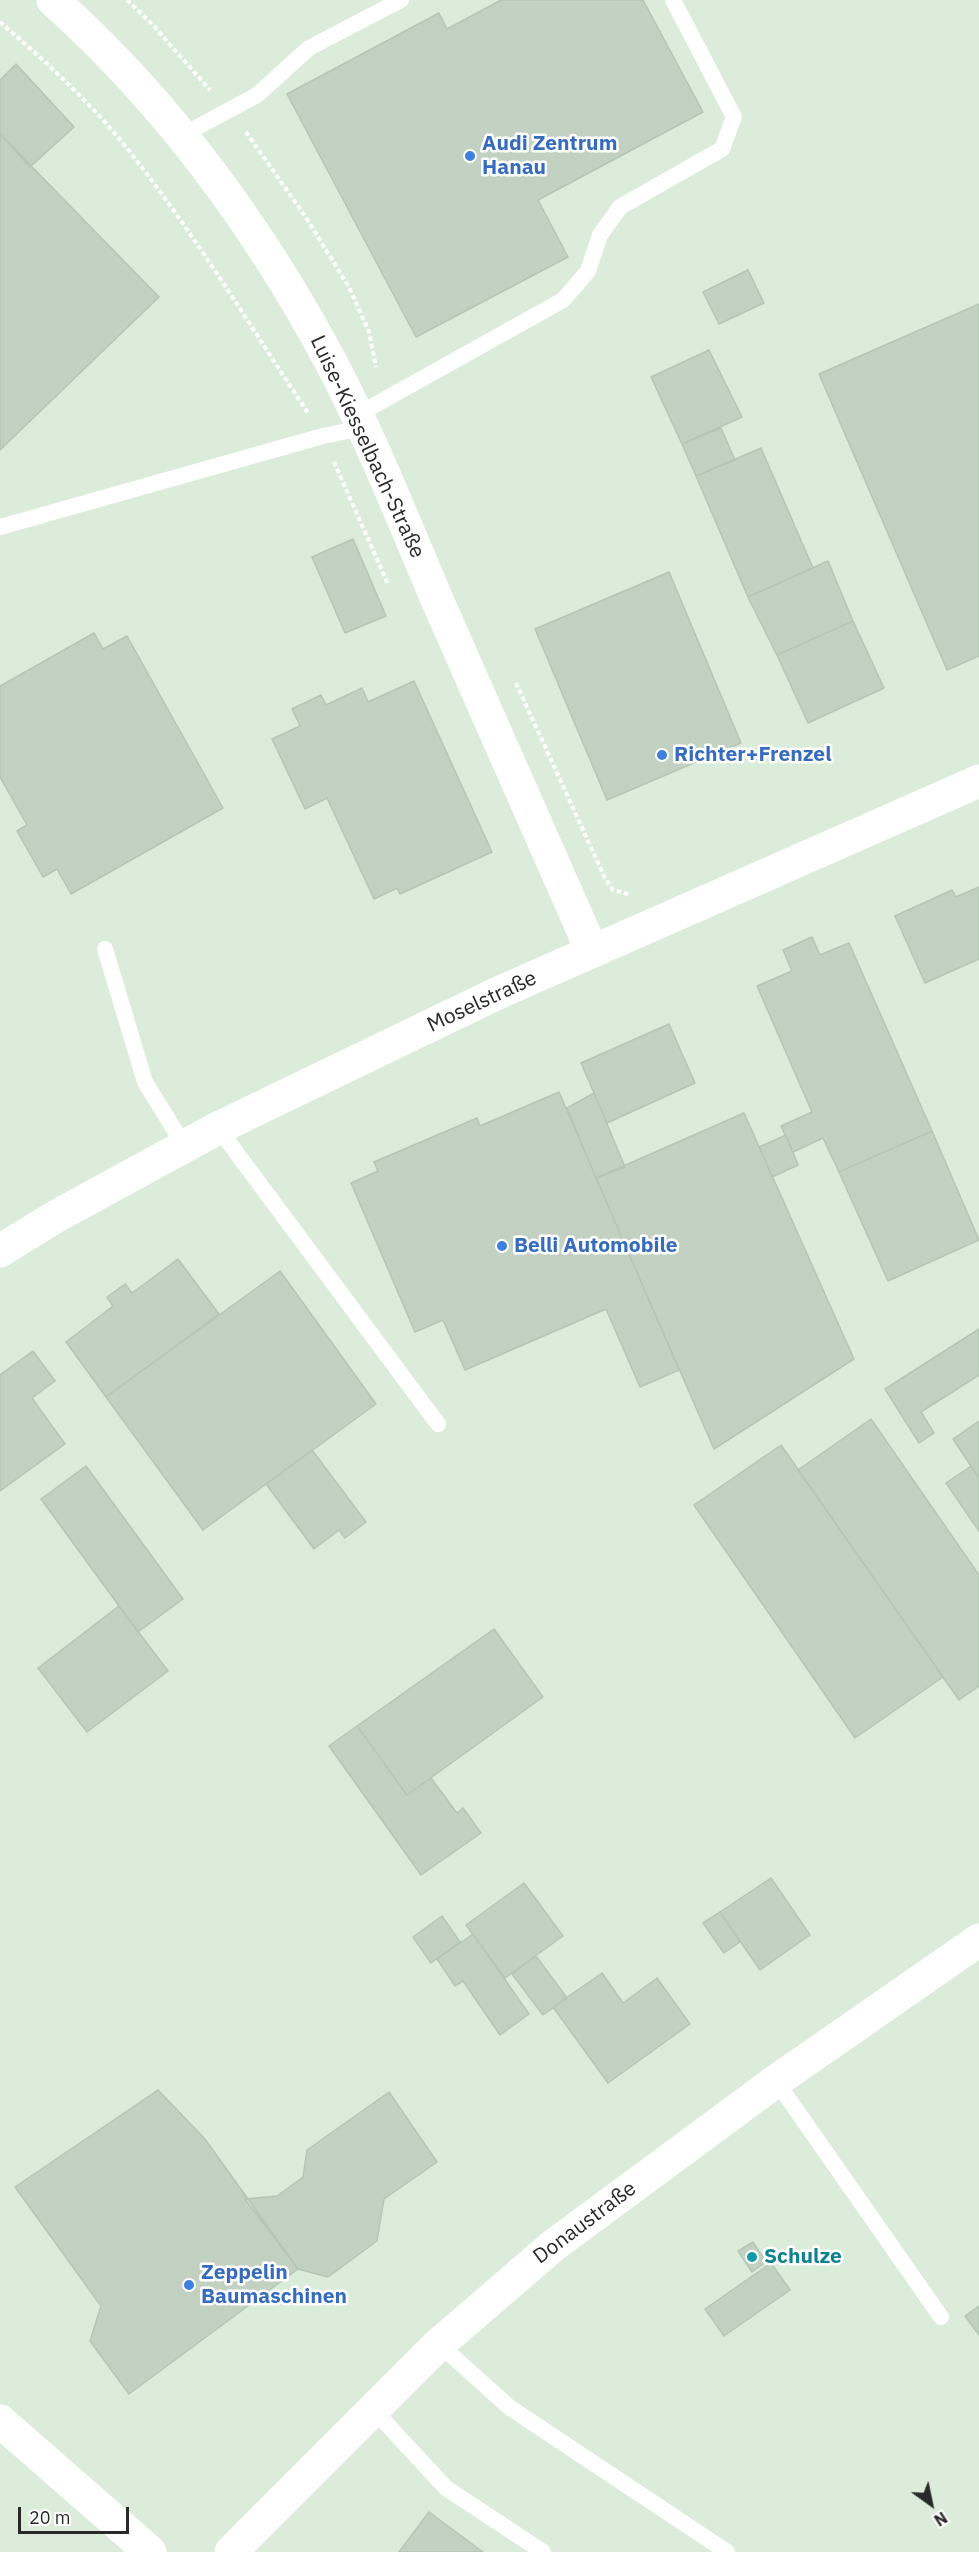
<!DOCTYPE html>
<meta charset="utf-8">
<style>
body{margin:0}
#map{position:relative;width:979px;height:2552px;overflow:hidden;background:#dbecda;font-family:"IBM Plex Sans",sans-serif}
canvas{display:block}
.north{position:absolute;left:901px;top:2474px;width:60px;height:60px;-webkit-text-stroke:4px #fff;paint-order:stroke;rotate:147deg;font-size:16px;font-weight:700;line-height:24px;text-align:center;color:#292929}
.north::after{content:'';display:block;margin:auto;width:21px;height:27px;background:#292929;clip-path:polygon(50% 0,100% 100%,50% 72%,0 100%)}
.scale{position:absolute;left:18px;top:2507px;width:111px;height:27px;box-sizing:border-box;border:3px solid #292929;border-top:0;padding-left:8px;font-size:18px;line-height:21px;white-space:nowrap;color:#292929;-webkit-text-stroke:4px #fff;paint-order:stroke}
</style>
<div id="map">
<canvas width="979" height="2552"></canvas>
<div class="north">N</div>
<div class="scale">20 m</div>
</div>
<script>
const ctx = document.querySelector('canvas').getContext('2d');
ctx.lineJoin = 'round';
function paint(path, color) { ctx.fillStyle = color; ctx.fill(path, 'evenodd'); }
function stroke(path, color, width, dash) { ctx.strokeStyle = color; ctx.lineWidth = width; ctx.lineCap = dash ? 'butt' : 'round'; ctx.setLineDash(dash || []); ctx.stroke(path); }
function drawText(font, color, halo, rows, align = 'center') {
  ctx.font = font + ' "IBM Plex Sans",sans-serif'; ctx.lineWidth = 5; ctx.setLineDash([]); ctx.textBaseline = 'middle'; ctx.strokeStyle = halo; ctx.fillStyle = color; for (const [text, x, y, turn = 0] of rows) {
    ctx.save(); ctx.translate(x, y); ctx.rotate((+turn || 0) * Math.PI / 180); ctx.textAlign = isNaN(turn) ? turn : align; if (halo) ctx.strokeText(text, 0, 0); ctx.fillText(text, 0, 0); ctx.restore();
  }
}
const building = new Path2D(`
 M 501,0 L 643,0 L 703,112 L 538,200 L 568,257 L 416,337 L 287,94 L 439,13 L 447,29 Z
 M 16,64 L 74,127 L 30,167 L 0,134 L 0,80 Z
 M 0,134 L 159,297 L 0,450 Z
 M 748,270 L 764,303 L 719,324 L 703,292 Z
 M 979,304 L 979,656 L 947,670 L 819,374 Z
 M 709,350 L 742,417 L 682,444 L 651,377 Z
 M 721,428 L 735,460 L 696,476 L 682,444 Z
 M 761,448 L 813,568 L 748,597 L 696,476 Z
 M 353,539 L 386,616 L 345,633 L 312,557 Z
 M 828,561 L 853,621 L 777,655 L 748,597 Z
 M 669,572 L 741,743 L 607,800 L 535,629 Z
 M 853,621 L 884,688 L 808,723 L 777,655 Z
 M 94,633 L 103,649 L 127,636 L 223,808 L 71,894 L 57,869 L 43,877 L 17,831 L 27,825 L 0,777 L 0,686 Z
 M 414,681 L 492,852 L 400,894 L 397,888 L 374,899 L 327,798 L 305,809 L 272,739 L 300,726 L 292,709 L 321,695 L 326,705 L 362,688 L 368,702 Z
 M 979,887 L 979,959 L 925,983 L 895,916 L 952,890 L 956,897 Z
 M 812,937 L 820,955 L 849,943 L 932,1131 L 839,1172 L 823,1138 L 793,1152 L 781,1126 L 812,1112 L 757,986 L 792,971 L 783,950 Z
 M 669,1024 L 695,1083 L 607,1123 L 581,1063 Z
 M 559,1092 L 679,1370 L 640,1387 L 606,1309 L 465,1370 L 443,1320 L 415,1332 L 351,1183 L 378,1171 L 374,1162 L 477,1118 L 480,1126 Z
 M 594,1093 L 625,1167 L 596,1178 L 567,1108 Z
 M 744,1113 L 854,1359 L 714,1449 L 596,1178 Z
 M 932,1131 L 979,1240 L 888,1281 L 839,1172 Z
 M 786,1135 L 798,1165 L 772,1177 L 759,1147 Z
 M 178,1259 L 219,1314 L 106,1397 L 66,1342 L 113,1306 L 107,1297 L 125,1284 L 132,1293 Z
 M 280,1271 L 376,1404 L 203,1530 L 106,1397 Z
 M 979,1329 L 979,1375 L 921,1412 L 934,1433 L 919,1443 L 885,1389 Z
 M 33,1351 L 55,1381 L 32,1398 L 65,1444 L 0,1491 L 0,1375 Z
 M 871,1419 L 979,1575 L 979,1686 L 959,1700 L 798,1470 Z
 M 979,1421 L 979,1478 L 953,1439 Z
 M 781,1445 L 943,1677 L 855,1738 L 694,1505 Z
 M 312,1450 L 366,1522 L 345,1538 L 339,1530 L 314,1549 L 266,1484 Z
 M 86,1466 L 183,1599 L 138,1632 L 41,1499 Z
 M 971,1466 L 979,1478 L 979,1531 L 946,1483 Z
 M 119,1606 L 168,1671 L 87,1732 L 38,1668 Z
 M 494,1629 L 543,1697 L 407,1795 L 357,1726 Z
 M 357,1726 L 407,1795 L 431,1778 L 457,1813 L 463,1808 L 481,1833 L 421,1875 L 329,1746 Z
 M 771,1878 L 810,1935 L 760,1970 L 720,1912 Z
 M 524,1883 L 563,1936 L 505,1978 L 466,1925 Z
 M 720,1912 L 740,1942 L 724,1953 L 703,1923 Z
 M 442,1916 L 460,1942 L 431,1963 L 413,1937 Z
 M 473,1934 L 529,2014 L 500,2035 L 463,1981 L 455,1986 L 437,1959 Z
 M 536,1956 L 567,1998 L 543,2015 L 512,1974 Z
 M 602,1973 L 623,2003 L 657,1978 L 690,2024 L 608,2083 L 553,2007 Z
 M 158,2090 L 205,2139 L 298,2269 L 129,2394 L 90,2341 L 101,2306 L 15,2187 Z
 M 389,2092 L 437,2162 L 384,2199 L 377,2241 L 328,2277 L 298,2269 L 245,2199 L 277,2196 L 303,2177 L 307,2150 Z
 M 753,2242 L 766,2262 L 752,2272 L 738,2251 Z
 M 771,2263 L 790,2290 L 724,2336 L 705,2309 Z
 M 979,2306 L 979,2335 L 965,2316 Z
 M 429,2512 L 483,2552 L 399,2552 Z`);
const path = new Path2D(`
 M 127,0 L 151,23 L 210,90
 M 0,22 C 44,60 89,101 126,147 C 193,231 248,323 308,413
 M 246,132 L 305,216 L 349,287 L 369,332 L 376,367
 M 334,462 L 388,584
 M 516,683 L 605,878 L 613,890 L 628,894`);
const service = new Path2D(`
 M 183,135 L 257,95 L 309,48 L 401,0
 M 357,415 L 563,300 L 588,271 L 600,235 L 620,207 L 722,149 L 734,117 L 673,0
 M 0,527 L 323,436 L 362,428
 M 105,949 L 145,1082 L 185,1147
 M 218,1128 L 438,1424
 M 776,2081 L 941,2317
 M 439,2344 L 509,2407 L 727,2552
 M 372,2408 L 446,2488 L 543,2552`);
const minor = new Path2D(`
 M 53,0 C 170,105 261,230 334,368 C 375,447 407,530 442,611 C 492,725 543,838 592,951
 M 0,1251 L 55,1217 L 218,1128 L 498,993 L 979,781
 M 0,2421 L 150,2552
 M 231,2552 L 439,2344 L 554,2245 L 776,2081 L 979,1940`);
const markers = [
 [470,156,6,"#3f7fe0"],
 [662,755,6,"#3f7fe0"],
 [502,1246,6,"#3f7fe0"],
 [752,2257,6,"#0f9aa8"],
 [189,2285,6,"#3f7fe0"]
];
const shopNames = [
 ["Audi Zentrum",482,144],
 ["Hanau",482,168],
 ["Richter+Frenzel",674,755],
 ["Belli Automobile",514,1246],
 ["Zeppelin",201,2273],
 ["Baumaschinen",201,2297]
];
const streetNames = [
 ["Luise-Kiesselbach-Straße",367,447,65],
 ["Moselstraße",482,1002,-25],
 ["Donaustraße",585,2223,-37]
];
const cultureNames = [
 ["Schulze",764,2257]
];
paint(building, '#c3d1c3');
stroke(building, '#b4c7b5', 1.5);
stroke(path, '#fff', 4, [4.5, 3]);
stroke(service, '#fff', 16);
stroke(minor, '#fff', 33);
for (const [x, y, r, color] of markers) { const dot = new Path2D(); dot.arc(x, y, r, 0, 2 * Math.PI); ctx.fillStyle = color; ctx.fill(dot); stroke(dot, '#fff', 2); }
drawText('bold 21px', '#366cbe', '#fff', shopNames, 'left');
drawText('21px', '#292929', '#fff', streetNames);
drawText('bold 21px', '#0d838f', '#fff', cultureNames, 'left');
</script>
